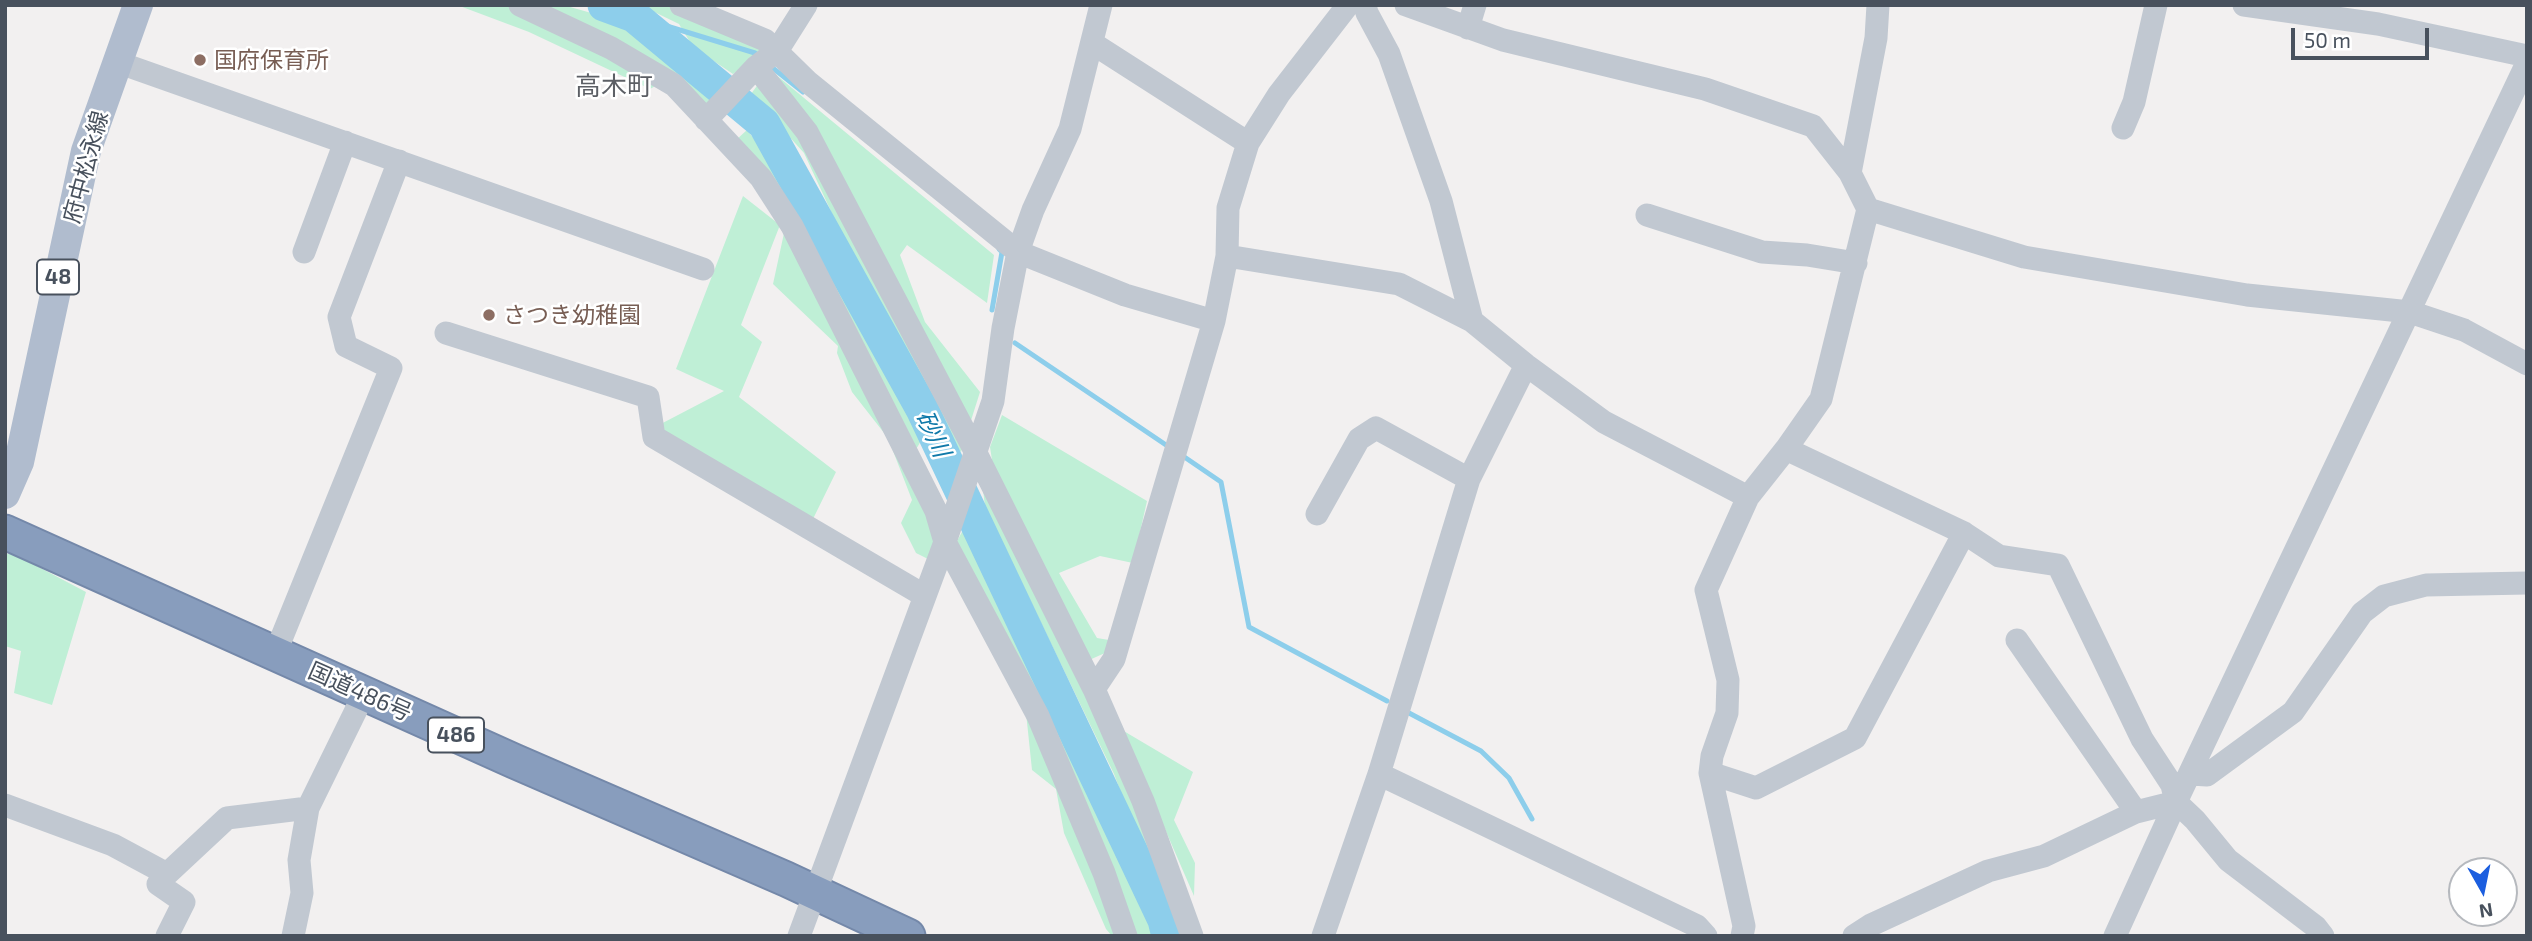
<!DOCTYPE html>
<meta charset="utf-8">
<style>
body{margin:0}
#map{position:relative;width:2532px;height:941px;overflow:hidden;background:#f2f0f0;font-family:"Exo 2",sans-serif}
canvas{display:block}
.frame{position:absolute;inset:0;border:7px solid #48515d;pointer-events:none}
.north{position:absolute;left:2448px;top:857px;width:70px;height:70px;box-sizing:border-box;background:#fff;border:2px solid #b6b9be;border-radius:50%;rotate:171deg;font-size:19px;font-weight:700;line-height:28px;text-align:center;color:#48515d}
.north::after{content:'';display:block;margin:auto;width:24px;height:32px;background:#1c5edf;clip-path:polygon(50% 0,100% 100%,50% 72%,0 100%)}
.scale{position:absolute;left:2291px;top:28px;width:138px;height:32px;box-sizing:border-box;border:4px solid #48515d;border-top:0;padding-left:9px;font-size:21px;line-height:24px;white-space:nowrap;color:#48515d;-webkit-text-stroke:5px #fff;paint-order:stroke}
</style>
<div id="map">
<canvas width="2532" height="941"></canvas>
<div class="frame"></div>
<div class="north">N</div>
<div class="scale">50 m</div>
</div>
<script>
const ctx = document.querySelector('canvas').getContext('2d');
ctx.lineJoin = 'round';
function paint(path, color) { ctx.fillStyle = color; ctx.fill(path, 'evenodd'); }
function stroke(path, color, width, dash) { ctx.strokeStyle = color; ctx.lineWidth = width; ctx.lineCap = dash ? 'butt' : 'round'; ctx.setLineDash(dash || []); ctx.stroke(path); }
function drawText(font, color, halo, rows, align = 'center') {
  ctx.font = font + ' "Exo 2","Noto Sans JP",sans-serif'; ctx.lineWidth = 5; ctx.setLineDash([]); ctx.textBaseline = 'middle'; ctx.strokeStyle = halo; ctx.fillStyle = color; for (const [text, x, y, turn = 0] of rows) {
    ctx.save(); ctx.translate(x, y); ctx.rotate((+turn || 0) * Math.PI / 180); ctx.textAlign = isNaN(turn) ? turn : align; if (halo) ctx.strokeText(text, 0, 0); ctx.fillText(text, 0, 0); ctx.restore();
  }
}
const green = new Path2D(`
 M 457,5 L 563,5 L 634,25 L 717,95 L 704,109 L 659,84 L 650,89 L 529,32 Z
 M 640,5 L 667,5 L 768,48 L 733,74 L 693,47 L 679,24 Z
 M 769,69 L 994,255 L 987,303 L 907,245 L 900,255 L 925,322 L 980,392 L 961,452 L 933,417 L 867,289 L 804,153 L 751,94 Z
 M 747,130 L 770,159 L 817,238 L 924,436 L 915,451 L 938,536 L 928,559 L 916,553 L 901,523 L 912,500 L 888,438 L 852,392 L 837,353 L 838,346 L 773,284 L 789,210 L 736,140 Z
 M 743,196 L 780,225 L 741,325 L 762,342 L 739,397 L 836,472 L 812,521 L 655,427 L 724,391 L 676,369 Z
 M 1002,415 L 1147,501 L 1133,563 L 1100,556 L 1059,573 L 1097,638 L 1109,640 L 1105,653 L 1087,661 L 994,473 L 990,447 Z
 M 982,480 L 1139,806 L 1189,936 L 1175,936 L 1114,774 L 985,507 Z
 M 963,530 L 1058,714 L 1160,936 L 1136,936 L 956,543 Z
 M 5,554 L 14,554 L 86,592 L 52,705 L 14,693 L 21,651 L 5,646 Z
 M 1025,703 L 1123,936 L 1112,936 L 1106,929 L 1064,833 L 1056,789 L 1032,770 Z
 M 1122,730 L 1193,772 L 1174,820 L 1195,863 L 1194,896 Z`);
const stream = new Path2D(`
 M 634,16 L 755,53 L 759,57
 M 769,65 L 803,92
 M 992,310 L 1002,252 L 999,249
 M 1015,343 L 1169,447
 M 1180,454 L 1221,482 L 1249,627 L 1387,701
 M 1409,713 L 1481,751 L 1509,778 L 1532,819`);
const river = new Path2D(`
 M 604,5 L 634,16 L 764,124 L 922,409 L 1164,920 L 1168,936`);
const minor = new Path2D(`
 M 520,5 L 611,48 L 674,85 L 761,178 L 792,226 L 936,511 L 945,542 L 1038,716 L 1104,873 L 1126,936
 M 681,5 L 765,40 L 808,82 L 1018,252 L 1125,295 L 1214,321
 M 1365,5 L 1367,13 L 1389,54 L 1441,201 L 1472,321
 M 1406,5 L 1503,40 L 1705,89 L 1813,126 L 1850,173
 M 2244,5 L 2378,24 L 2527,56
 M 1468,28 L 1475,5
 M 1092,43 L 1248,143
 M 117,62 L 703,269
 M 756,67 L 807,132 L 976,453 L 1094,689 L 1143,801 L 1192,936
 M 706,120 L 756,67 L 777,51 L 806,5
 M 2123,128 L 2134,102 L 2156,5
 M 1868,209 L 2024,257 L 2247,295 L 2410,312 L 2464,330 L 2527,364
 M 1647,215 L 1762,252 L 1807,255 L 1856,263
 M 304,252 L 345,142
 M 1227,256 L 1399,284 L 1472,321 L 1526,365 L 1604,422 L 1748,497
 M 446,333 L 648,397 L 654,437 L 925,596
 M 1786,449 L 1964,533 L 1999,556 L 2058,565 L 2142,739 L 2172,785 L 2176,802 L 2195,820 L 2228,860 L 2316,927 L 2323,936
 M 1317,514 L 1359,439 L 1376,428 L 1469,479
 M 2017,640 L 2136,812
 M 275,654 L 391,368 L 346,346 L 339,317 L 399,161
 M 1094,689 L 1114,659 L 1214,321 L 1227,256 L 1228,208 L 1248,143 L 1279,94 L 1348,5
 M 1710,773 L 1756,788 L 1855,738 L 1964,533
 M 1379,774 L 1697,926 L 1706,936
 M 2191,774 L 2207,775 L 2293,712 L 2362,613 L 2384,596 L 2426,585 L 2527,583
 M 5,805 L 113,845 L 167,874 L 227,818 L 308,808
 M 167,936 L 184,902 L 158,884 L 167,874
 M 293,936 L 302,893 L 299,860 L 308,808 L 364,694
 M 799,936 L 945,542 L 993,401 L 1003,328 L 1018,252 L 1033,210 L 1070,129 L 1101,5
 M 1323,936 L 1379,774 L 1469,479 L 1526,365
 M 1742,936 L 1744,926 L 1710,773 L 1712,756 L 1727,713 L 1728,680 L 1706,590 L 1748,497 L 1786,449 L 1821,399 L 1868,209 L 1850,173 L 1876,38 L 1878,5
 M 1854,936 L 1871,925 L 1988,871 L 2044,856 L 2136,812 L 2176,802
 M 2115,936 L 2176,802 L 2527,63`);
const major = new Path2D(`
 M 5,494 L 19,462 L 86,151 L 138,5`);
const highway = new Path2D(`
 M 5,532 L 514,761 L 786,879 L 908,936`);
const markers = [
 [200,60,7,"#8d6e63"],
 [489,315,7,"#8d6e63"]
];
const shields = [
 [58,277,42],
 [456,735,56]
];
const shieldNames = [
 ["48",58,277],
 ["486",456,735]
];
const educationNames = [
 ["国府保育所",214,60],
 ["さつき幼稚園",503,315]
];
const streetNames = [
 ["府中松永線",86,167,-75],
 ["国道486号",360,692,24]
];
const waterNames = [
 ["砂川",933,434,65]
];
const quarterNames = [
 ["高木町",614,86]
];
paint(green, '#bfefd6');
stroke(stream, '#8dceeb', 5);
stroke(river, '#8dceeb', 33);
stroke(highway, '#7488a9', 37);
stroke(minor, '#c1c8d1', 23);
stroke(major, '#b0bcce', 30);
stroke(highway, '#889dbd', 33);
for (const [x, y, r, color] of markers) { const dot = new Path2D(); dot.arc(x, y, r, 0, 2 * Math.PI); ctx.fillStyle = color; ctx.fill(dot); stroke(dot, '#fff', 2.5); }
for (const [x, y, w] of shields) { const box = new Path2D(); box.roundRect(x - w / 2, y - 17.5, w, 35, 5); ctx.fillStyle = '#fff'; ctx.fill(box); stroke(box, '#48515d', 2); }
drawText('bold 21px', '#48515d', null, shieldNames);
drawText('23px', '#785e54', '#fff', educationNames, 'left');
drawText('23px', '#48515d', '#fff', streetNames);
drawText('italic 24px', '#0f79a9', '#fff', waterNames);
drawText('26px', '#5c5f65', '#fff', quarterNames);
</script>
